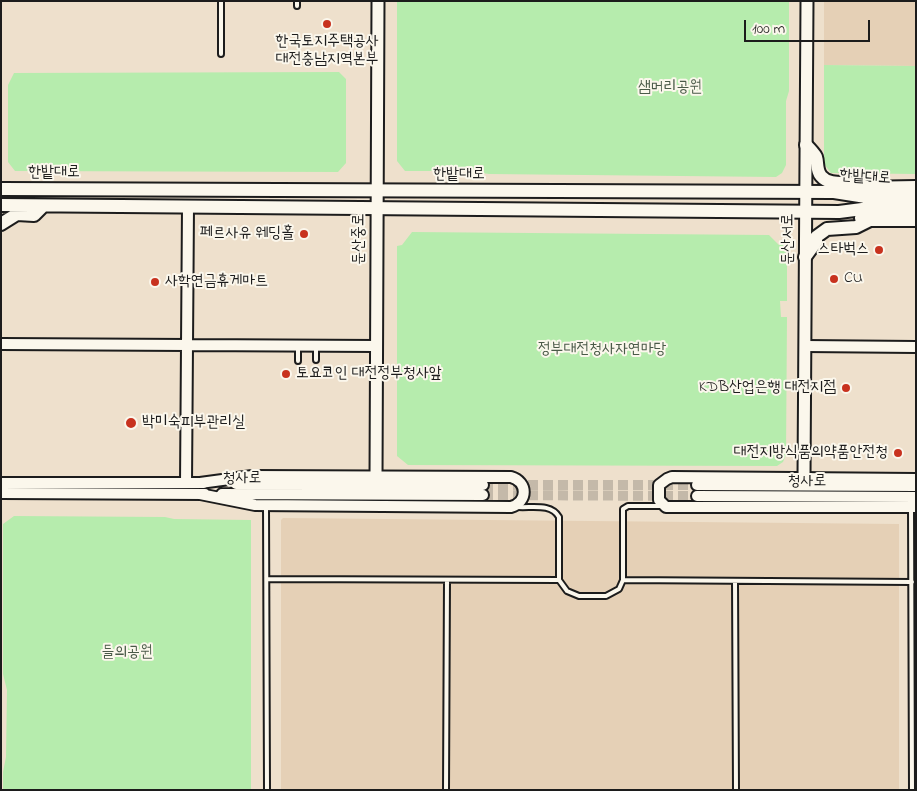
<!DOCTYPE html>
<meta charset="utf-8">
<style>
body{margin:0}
#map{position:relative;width:917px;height:791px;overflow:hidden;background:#eee0cc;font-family:"Indie Flower",sans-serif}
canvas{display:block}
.frame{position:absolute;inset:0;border:2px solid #1c1c1c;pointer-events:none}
.scale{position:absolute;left:744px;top:20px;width:126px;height:22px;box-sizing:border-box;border:2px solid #1c1c1c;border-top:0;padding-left:6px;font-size:15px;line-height:18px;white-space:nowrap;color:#1c1c1c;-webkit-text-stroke:4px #fbf7ec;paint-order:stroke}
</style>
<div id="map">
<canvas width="917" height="791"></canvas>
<div class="frame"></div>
<div class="scale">100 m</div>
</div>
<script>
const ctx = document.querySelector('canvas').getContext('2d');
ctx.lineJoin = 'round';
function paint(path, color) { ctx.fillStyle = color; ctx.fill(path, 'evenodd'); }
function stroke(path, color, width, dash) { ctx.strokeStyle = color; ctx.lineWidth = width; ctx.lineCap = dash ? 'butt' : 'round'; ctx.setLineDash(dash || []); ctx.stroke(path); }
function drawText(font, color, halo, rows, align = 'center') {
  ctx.font = font + ' "Indie Flower","Poor Story",sans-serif'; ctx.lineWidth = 4; ctx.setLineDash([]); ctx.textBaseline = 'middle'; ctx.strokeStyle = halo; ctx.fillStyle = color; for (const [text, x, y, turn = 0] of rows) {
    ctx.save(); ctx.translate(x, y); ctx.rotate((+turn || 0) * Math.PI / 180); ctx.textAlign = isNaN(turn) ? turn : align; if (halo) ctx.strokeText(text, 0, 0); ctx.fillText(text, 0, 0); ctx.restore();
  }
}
const built = new Path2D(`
 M 824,1 L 916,1 L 916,66 L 824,65 Z
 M 283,518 L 899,524 L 899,790 L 281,790 L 281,520 Z`);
const green = new Path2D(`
 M 397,1 L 789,1 L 789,91 L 786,101 L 786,165 L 782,173 L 776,177 L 489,174 L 467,171 L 405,171 L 397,161 Z
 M 824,65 L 916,66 L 916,174 L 831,173 L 824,164 Z
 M 339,72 L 346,79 L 346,163 L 338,172 L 15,171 L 8,162 L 8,85 L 14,73 Z
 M 412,232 L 769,235 L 779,245 L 787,243 L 787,301 L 780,301 L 781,317 L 787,317 L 786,455 L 783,462 L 777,466 L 408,465 L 397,456 L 397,246 L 402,245 Z
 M 14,516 L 165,517 L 174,519 L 251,520 L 251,790 L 3,790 L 3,772 L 6,757 L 7,690 L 3,674 L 3,524 Z`);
const tertiaryTunnel = new Path2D(`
 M 483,485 L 697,485
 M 483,495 L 697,496`);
const service = new Path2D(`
 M 221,1 L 221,54
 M 297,6 L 297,1
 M 298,346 L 298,361
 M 316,348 L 316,360
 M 266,505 L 267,790
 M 518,507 C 532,508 551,503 559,517 L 559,580
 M 911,507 L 912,790
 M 267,579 L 559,580 L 567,591 L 579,596 L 606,596 L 619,589 L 623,580 L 912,582
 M 623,580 L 623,509 L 628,506 L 662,506
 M 735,581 L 736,790
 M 446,790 L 447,580`);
const tertiary = new Path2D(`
 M 1,344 L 376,346
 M 805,346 L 916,347
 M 916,479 L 672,477 L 667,479 L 659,485 L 659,500 L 666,507 L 916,507
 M 1,483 L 204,483
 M 186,483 L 188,207
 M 200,483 L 252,476 L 511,477 C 528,482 528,502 511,507 L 255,505 L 200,494
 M 236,484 L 483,485
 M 697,485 L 916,486
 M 1,493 L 205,494
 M 222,494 L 483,495
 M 697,496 L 916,497`);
const secondary = new Path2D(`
 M 376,476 L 378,1
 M 804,477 L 807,1`);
const primary = new Path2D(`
 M 806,145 C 809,148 814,153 816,157 C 818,163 816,170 821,176 C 832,189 853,178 866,187
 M 858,188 L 916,187
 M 1,189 L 834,192 L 866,197 L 916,196
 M 1,205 L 839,212 L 870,208 L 916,208
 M 861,218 L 870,220 L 916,220
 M 1,224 L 17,214 L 34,215 L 43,206
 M 805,257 L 816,242 L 816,237 L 827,229 L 856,227 L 870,220`);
const markers = [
 [327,24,5,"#c8321e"],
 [304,234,5,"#c8321e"],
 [879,250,5,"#c8321e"],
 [834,279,5,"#c8321e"],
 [155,282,5,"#c8321e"],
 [286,374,5,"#c8321e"],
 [846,388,5,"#c8321e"],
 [131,423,6,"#c8321e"],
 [898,453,5,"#c8321e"]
];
const poiNames = [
 ["한국토지주택공사",327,42,"center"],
 ["대전충남지역본부",327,60,"center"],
 ["페르사유 웨딩홀",294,234],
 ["스타벅스",869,250],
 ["CU",844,279,"left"],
 ["사학연금휴게마트",165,282,"left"],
 ["토요코인 대전정부청사앞",296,374,"left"],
 ["KDB산업은행 대전지점",836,388],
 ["박미숙피부관리실",142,423,"left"],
 ["대전지방식품의약품안전청",888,453]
];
const parkNames = [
 ["샘머리공원",670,88],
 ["정부대전청사자연마당",602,350],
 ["들의공원",127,653]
];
const streetNames = [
 ["한밭대로",54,173],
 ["한밭대로",459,175],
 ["한밭대로",865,178,4],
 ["둔산중로",360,239,-90],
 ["둔산서로",789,239,-90],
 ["청사로",242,479],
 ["청사로",807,482]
];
paint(built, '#e5d0b6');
paint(green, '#b6ecad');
stroke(tertiaryTunnel, '#c4b9a9', 10, [10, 5]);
stroke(service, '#1c1c1c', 8);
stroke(tertiary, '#1c1c1c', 14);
stroke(secondary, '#1c1c1c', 15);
stroke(primary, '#1c1c1c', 16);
stroke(service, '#fbf7ec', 4);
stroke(tertiary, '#fbf7ec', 10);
stroke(secondary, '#fbf7ec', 11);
stroke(primary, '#fbf7ec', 12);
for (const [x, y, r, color] of markers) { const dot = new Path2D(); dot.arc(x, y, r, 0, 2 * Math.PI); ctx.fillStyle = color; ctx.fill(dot); stroke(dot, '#fbf7ec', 2); }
drawText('16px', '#1c1c1c', '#fbf7ec', poiNames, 'right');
drawText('16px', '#4a5a48', '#fbf7ec', parkNames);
drawText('16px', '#1c1c1c', '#fbf7ec', streetNames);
</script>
